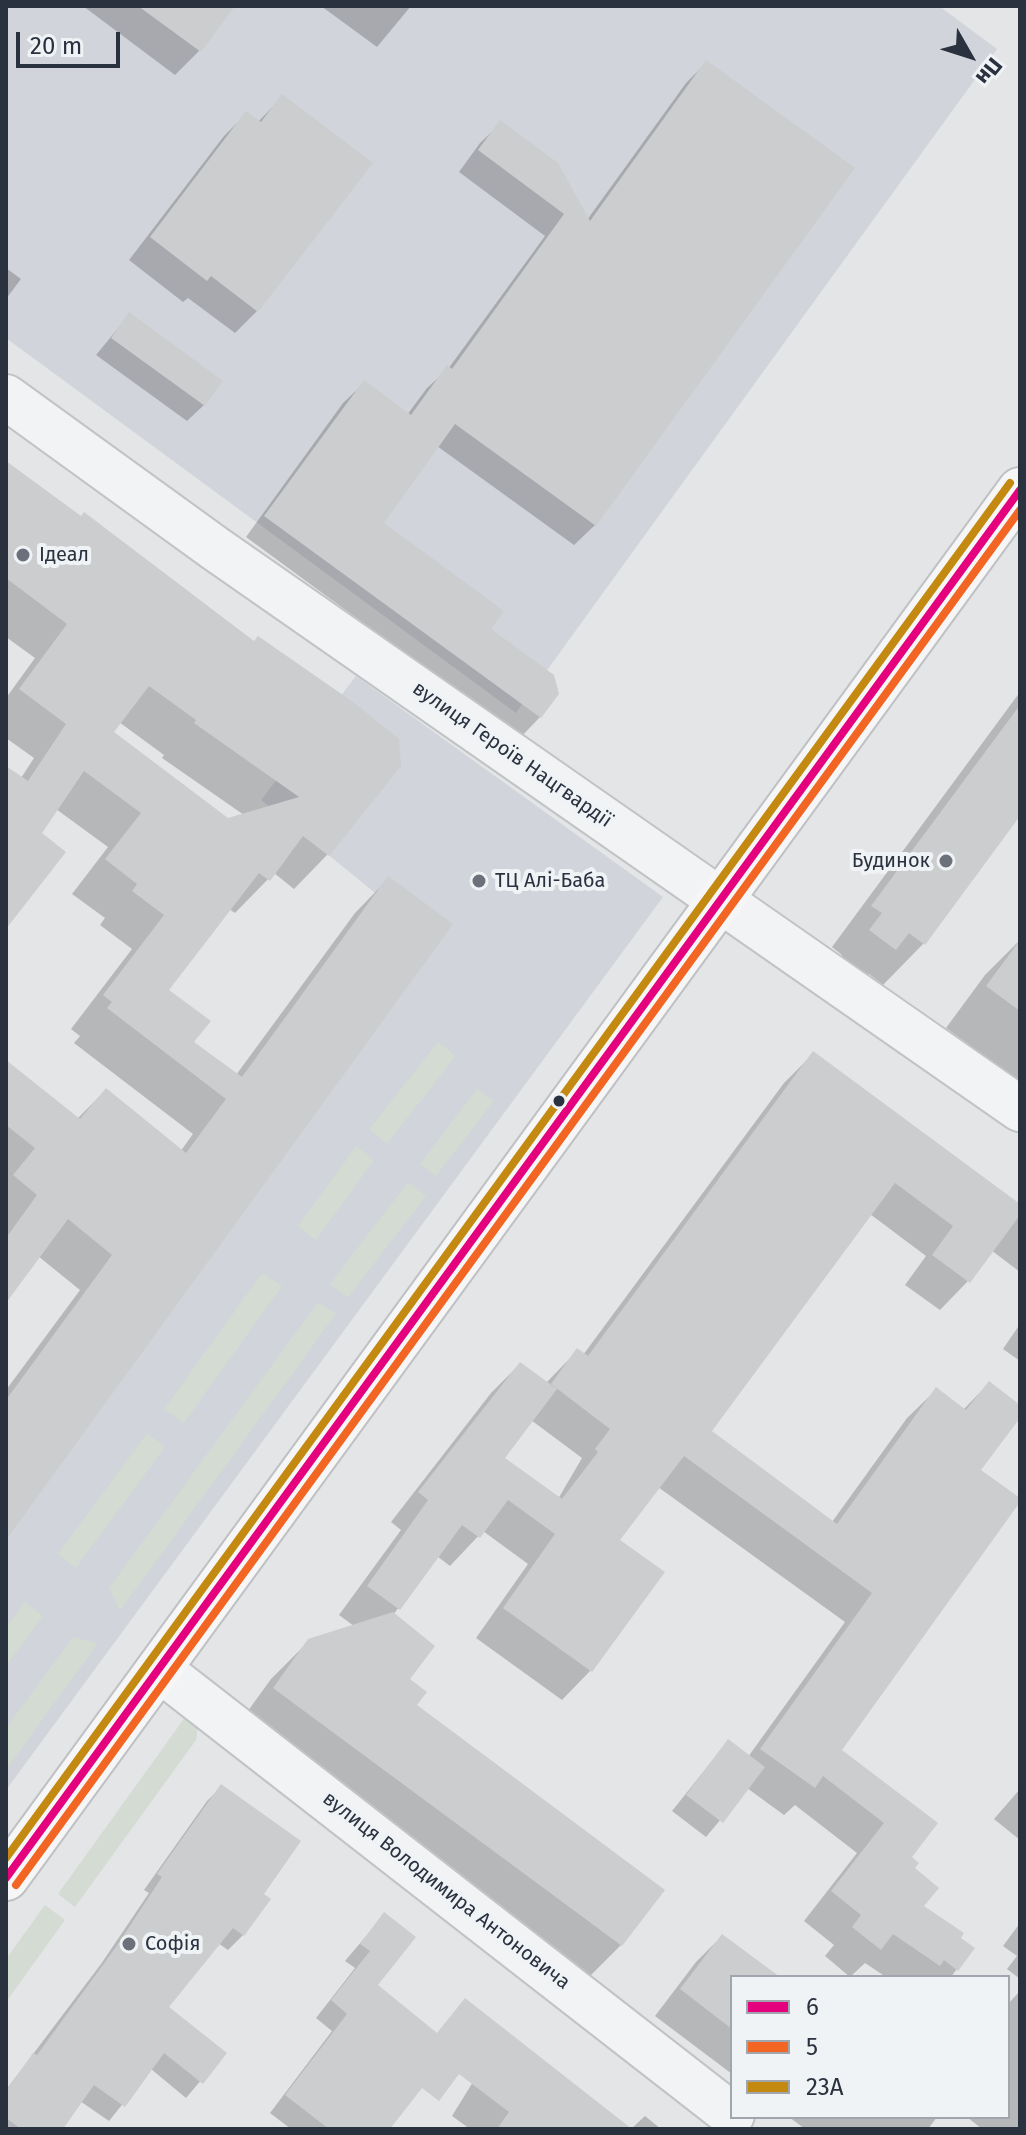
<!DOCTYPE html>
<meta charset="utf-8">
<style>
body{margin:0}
#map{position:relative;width:1026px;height:2135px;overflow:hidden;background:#e3e5e7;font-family:"Fira Sans",sans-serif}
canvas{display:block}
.frame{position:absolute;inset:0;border:8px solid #2a313f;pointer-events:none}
.legend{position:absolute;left:730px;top:1975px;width:280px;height:144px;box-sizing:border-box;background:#f0f3f6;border:2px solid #a1a5ad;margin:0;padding:10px 14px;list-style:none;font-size:24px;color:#2a313f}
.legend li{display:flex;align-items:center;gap:16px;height:40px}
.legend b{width:40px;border:2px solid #a1a5ad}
.north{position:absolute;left:930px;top:16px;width:80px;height:80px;-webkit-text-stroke:6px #f0f3f6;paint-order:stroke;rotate:129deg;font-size:22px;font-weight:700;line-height:32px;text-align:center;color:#2a313f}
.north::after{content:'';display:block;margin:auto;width:28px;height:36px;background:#2a313f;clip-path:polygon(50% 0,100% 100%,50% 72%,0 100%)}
.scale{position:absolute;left:16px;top:32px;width:104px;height:36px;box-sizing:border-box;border:4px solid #2a313f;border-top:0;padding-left:10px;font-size:24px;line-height:28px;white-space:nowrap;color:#2a313f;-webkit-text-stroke:6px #f0f3f6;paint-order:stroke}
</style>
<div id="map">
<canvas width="1026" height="2135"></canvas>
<div class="frame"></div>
<ul class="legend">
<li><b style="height:10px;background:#e5007d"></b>6</li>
<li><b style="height:10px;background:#f26522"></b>5</li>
<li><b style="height:10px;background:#c48910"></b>23А</li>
</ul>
<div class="north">Пн</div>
<div class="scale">20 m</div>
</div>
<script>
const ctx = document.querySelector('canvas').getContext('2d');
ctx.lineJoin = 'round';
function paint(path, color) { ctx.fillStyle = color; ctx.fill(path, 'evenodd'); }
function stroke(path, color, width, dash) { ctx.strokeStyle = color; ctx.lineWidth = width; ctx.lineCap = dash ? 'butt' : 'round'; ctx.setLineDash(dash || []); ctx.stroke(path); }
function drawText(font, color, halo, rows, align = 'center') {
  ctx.font = font + ' "Fira Sans",sans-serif'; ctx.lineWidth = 8; ctx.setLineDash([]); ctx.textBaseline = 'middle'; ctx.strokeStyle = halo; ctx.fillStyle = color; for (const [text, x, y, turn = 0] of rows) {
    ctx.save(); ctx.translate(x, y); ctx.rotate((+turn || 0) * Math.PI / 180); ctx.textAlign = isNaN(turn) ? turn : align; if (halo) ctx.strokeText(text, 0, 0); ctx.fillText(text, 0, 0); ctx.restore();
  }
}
const built = new Path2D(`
 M 6,6 L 939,6 L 997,49 L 516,713 L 6,338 Z
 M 356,676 L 663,897 L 6,1790 L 6,1460 L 406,918 L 261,800 Z`);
const green = new Path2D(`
 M 438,1042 L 456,1056 L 387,1144 L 369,1129 Z
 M 477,1089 L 494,1101 L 436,1176 L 420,1164 Z
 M 356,1146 L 374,1160 L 316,1240 L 298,1226 Z
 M 408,1182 L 426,1196 L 348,1298 L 330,1284 Z
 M 262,1273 L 282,1286 L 184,1423 L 164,1409 Z
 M 318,1302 L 336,1314 L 120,1611 L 109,1588 Z
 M 147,1433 L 165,1447 L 76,1568 L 58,1554 Z
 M 25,1602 L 43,1616 L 6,1666 L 6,1627 Z
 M 73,1637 L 98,1643 L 6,1770 L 6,1728 Z
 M 191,1709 L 198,1727 L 196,1740 L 75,1907 L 58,1894 Z
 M 45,1905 L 65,1920 L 6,2002 L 6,1959 Z`);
const shadow = new Path2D(`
 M 83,6 L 233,6 L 199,51 L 175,75 Z
 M 321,6 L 411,6 L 377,47 Z
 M 706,63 L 595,525 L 574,545 L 437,446 L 381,523 L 489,629 L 540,717 L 520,738 L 246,537 L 343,403 L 364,383 L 407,415 L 427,388 L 448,369 L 545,236 L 459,172 L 480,143 L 501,123 L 587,220 L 686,83 Z
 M 282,97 L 257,311 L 235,333 L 188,298 L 183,302 L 129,260 L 224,136 L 247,113 L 258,122 Z
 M 6,268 L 21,279 L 6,299 Z
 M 129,315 L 204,405 L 187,421 L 96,355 Z
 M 6,463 L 399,765 L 327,855 L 294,889 L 274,873 L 235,913 L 229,909 L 166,990 L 191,1043 L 236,1075 L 355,913 L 388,879 L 6,1537 L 6,1390 L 80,1290 L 38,1256 L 6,1300 L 6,1063 L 77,1119 L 106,1090 L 180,1152 L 193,1134 L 74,1043 L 80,1036 L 71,1029 L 132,949 L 100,925 L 105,918 L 72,894 L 108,847 L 56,809 L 39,834 L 6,926 L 6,774 L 21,778 L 34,758 L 6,738 L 6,698 L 35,658 L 6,637 ZM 119,722 L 164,755 L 162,758 L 244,815 L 228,820 L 111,733 Z
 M 1020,692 L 1020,813 L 923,944 L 883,985 L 869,974 L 854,989 L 830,972 L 842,955 L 832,947 Z
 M 1020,940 L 1020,1082 L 946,1028 L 985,975 Z
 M 813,1054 L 1020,1207 L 1020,1272 L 991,1250 L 968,1281 L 940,1310 L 905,1285 L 926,1256 L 870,1214 L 709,1432 L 832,1522 L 907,1418 L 936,1390 L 963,1410 L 989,1383 L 1020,1407 L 1020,1415 L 978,1470 L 839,1750 L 909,1857 L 921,1906 L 972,1948 L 951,1977 L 886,1977 L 865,1963 L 850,1977 L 825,1956 L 834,1945 L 804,1921 L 857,1853 L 795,1805 L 784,1815 L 747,1788 L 706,1837 L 672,1811 L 728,1741 L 748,1757 L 845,1622 L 658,1487 L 618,1541 L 662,1573 L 590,1671 L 562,1700 L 476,1638 L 528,1564 L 483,1531 L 450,1566 L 437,1556 L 393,1615 L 414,1705 L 621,1945 L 584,1982 L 237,1726 L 271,1679 L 309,1641 L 354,1626 L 339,1615 L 401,1530 L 391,1522 L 491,1393 L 520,1364 L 546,1383 L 577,1351 L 583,1355 L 784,1083 ZM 531,1420 L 582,1458 L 558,1499 L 503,1459 Z
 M 1020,1324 L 1020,1361 L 1003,1349 Z
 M 222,1786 L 261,1894 L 243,1935 L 228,1950 L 218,1943 L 167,2007 L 224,2053 L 186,2098 L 151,2069 L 109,2121 L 80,2101 L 60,2129 L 6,2129 L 6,2090 L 101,1964 L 149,1893 L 144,1890 L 207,1801 Z
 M 1020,1789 L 1020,1840 L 994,1819 Z
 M 384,1915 L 375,1986 L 388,2129 L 291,2129 L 270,2113 L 332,2031 L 316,2018 L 355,1968 L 345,1961 Z
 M 1020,1923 L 1020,1979 L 1007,1969 L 1017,1956 L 1003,1946 Z
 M 722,1936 L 776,1977 L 732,1977 L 732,2074 L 655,2016 L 696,1962 Z
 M 1020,1991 L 1020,2129 L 982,2129 L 967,2117 L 1008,2117 L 1008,2004 Z
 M 484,2064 L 629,2129 L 470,2129 L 452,2116 Z
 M 645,2116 L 661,2129 L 631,2129 Z
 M 789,2117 L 937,2117 L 928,2129 L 805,2129 Z`);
const building = new Path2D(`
 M 138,6 L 235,6 L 201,52 Z
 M 706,60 L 855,168 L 596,526 L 455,424 L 384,523 L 504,611 L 491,629 L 554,675 L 559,694 L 541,718 L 264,516 L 364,380 L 411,415 L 447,365 L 452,369 L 564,214 L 478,150 L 500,120 L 558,163 L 590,221 Z
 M 282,94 L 373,163 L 258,312 L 211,276 L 207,281 L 150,237 L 246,111 L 261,122 Z
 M 129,312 L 223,381 L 205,406 L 111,338 Z
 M 6,461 L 81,516 L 84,512 L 254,641 L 258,636 L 353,702 L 399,739 L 401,766 L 329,856 L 303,836 L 270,881 L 259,873 L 169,990 L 211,1021 L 194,1042 L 242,1077 L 388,876 L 453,924 L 6,1540 L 6,1400 L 112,1255 L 68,1219 L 6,1303 L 6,1238 L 37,1195 L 13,1175 L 35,1148 L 6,1125 L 6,1060 L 80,1119 L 106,1088 L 186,1153 L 226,1099 L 107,1008 L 112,1002 L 103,995 L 164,915 L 132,891 L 137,884 L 105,859 L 141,813 L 84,771 L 42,833 L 66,852 L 6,929 L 6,766 L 28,781 L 66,724 L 19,689 L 67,624 L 6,578 ZM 149,686 L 196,720 L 194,723 L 299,797 L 228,818 L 114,732 Z
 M 1020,705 L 1020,816 L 925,945 L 909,933 L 896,950 L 869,930 L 882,913 L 871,906 Z
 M 1020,940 L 1020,1011 L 986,986 Z
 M 813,1051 L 1020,1204 L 1020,1215 L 970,1283 L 932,1255 L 953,1226 L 895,1183 L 712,1431 L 837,1524 L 936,1387 L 966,1410 L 989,1381 L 1020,1405 L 1020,1418 L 981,1470 L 1020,1498 L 1020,1502 L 842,1750 L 938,1823 L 912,1857 L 919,1863 L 915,1868 L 939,1888 L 924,1906 L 964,1933 L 961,1938 L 975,1948 L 958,1971 L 944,1960 L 940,1966 L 893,1934 L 881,1950 L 852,1927 L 861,1915 L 831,1891 L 884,1823 L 823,1776 L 815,1788 L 760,1749 L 872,1593 L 684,1456 L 620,1540 L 665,1572 L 592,1672 L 503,1608 L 555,1534 L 508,1500 L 480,1538 L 462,1525 L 400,1610 L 367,1586 L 428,1500 L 418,1492 L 520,1362 L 557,1389 L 505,1458 L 562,1499 L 598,1452 L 595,1449 L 610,1429 L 551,1384 L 577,1348 L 588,1356 Z
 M 393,1612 L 435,1646 L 410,1679 L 427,1692 L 417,1705 L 665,1890 L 622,1946 L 273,1688 L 308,1639 Z
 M 728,1739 L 765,1767 L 723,1823 L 686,1795 Z
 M 221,1784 L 301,1841 L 264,1894 L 271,1899 L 244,1936 L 233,1928 L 169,2007 L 227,2053 L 203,2084 L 164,2053 L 125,2107 L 94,2085 L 63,2129 L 21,2129 L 6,2118 L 6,2091 L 33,2053 L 37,2055 L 116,1947 L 162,1877 L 157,1874 Z
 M 384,1912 L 416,1937 L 378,1985 L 437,2033 L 465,1998 L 632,2129 L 497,2129 L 509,2112 L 459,2074 L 439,2101 L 422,2088 L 390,2129 L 329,2129 L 285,2095 L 347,2014 L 331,2000 L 370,1951 L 360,1944 Z
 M 722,1934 L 780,1977 L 732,1977 L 732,2029 L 680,1989 Z`);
const minor = new Path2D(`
 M 6,397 L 216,549 L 1020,1109
 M 159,1669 L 732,2115`);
const major = new Path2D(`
 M 6,1878 L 1020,490`);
const bus1 = new Path2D(`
 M 6,1878 L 1020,490`);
const bus2 = new Path2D(`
 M 16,1885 L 1020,510`);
const bus3 = new Path2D(`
 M 6,1858 L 1010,483`);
const markers = [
 [23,555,8,"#6b707a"],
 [946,861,8,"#6b707a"],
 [479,881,8,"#6b707a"],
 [559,1101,7,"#2a313f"],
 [129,1944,8,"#6b707a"]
];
const poiNames = [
 ["Ідеал",39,555],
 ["Будинок",930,861,"right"],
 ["ТЦ Алі-Баба",495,881],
 ["Софія",145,1944]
];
const streetNames = [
 ["вулиця Героїв Нацгвардії",512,755,35],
 ["вулиця Володимира Антоновича",446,1891,38]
];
paint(built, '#d1d4da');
paint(green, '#d3dbd3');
paint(shadow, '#0003');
paint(building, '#cbcdcf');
stroke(minor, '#c1c3c5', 48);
stroke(major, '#bfc1c4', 48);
stroke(minor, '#f1f3f4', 44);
stroke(major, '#f6f6f6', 44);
stroke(bus1, '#e5007d', 8);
stroke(bus2, '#f26522', 8);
stroke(bus3, '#c48910', 8);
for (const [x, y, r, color] of markers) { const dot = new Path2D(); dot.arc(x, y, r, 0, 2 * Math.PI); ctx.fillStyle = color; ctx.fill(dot); stroke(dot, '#f0f3f6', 3); }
drawText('20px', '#2a313f', '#f0f3f6', poiNames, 'left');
drawText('20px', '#2a313f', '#f0f3f6', streetNames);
</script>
